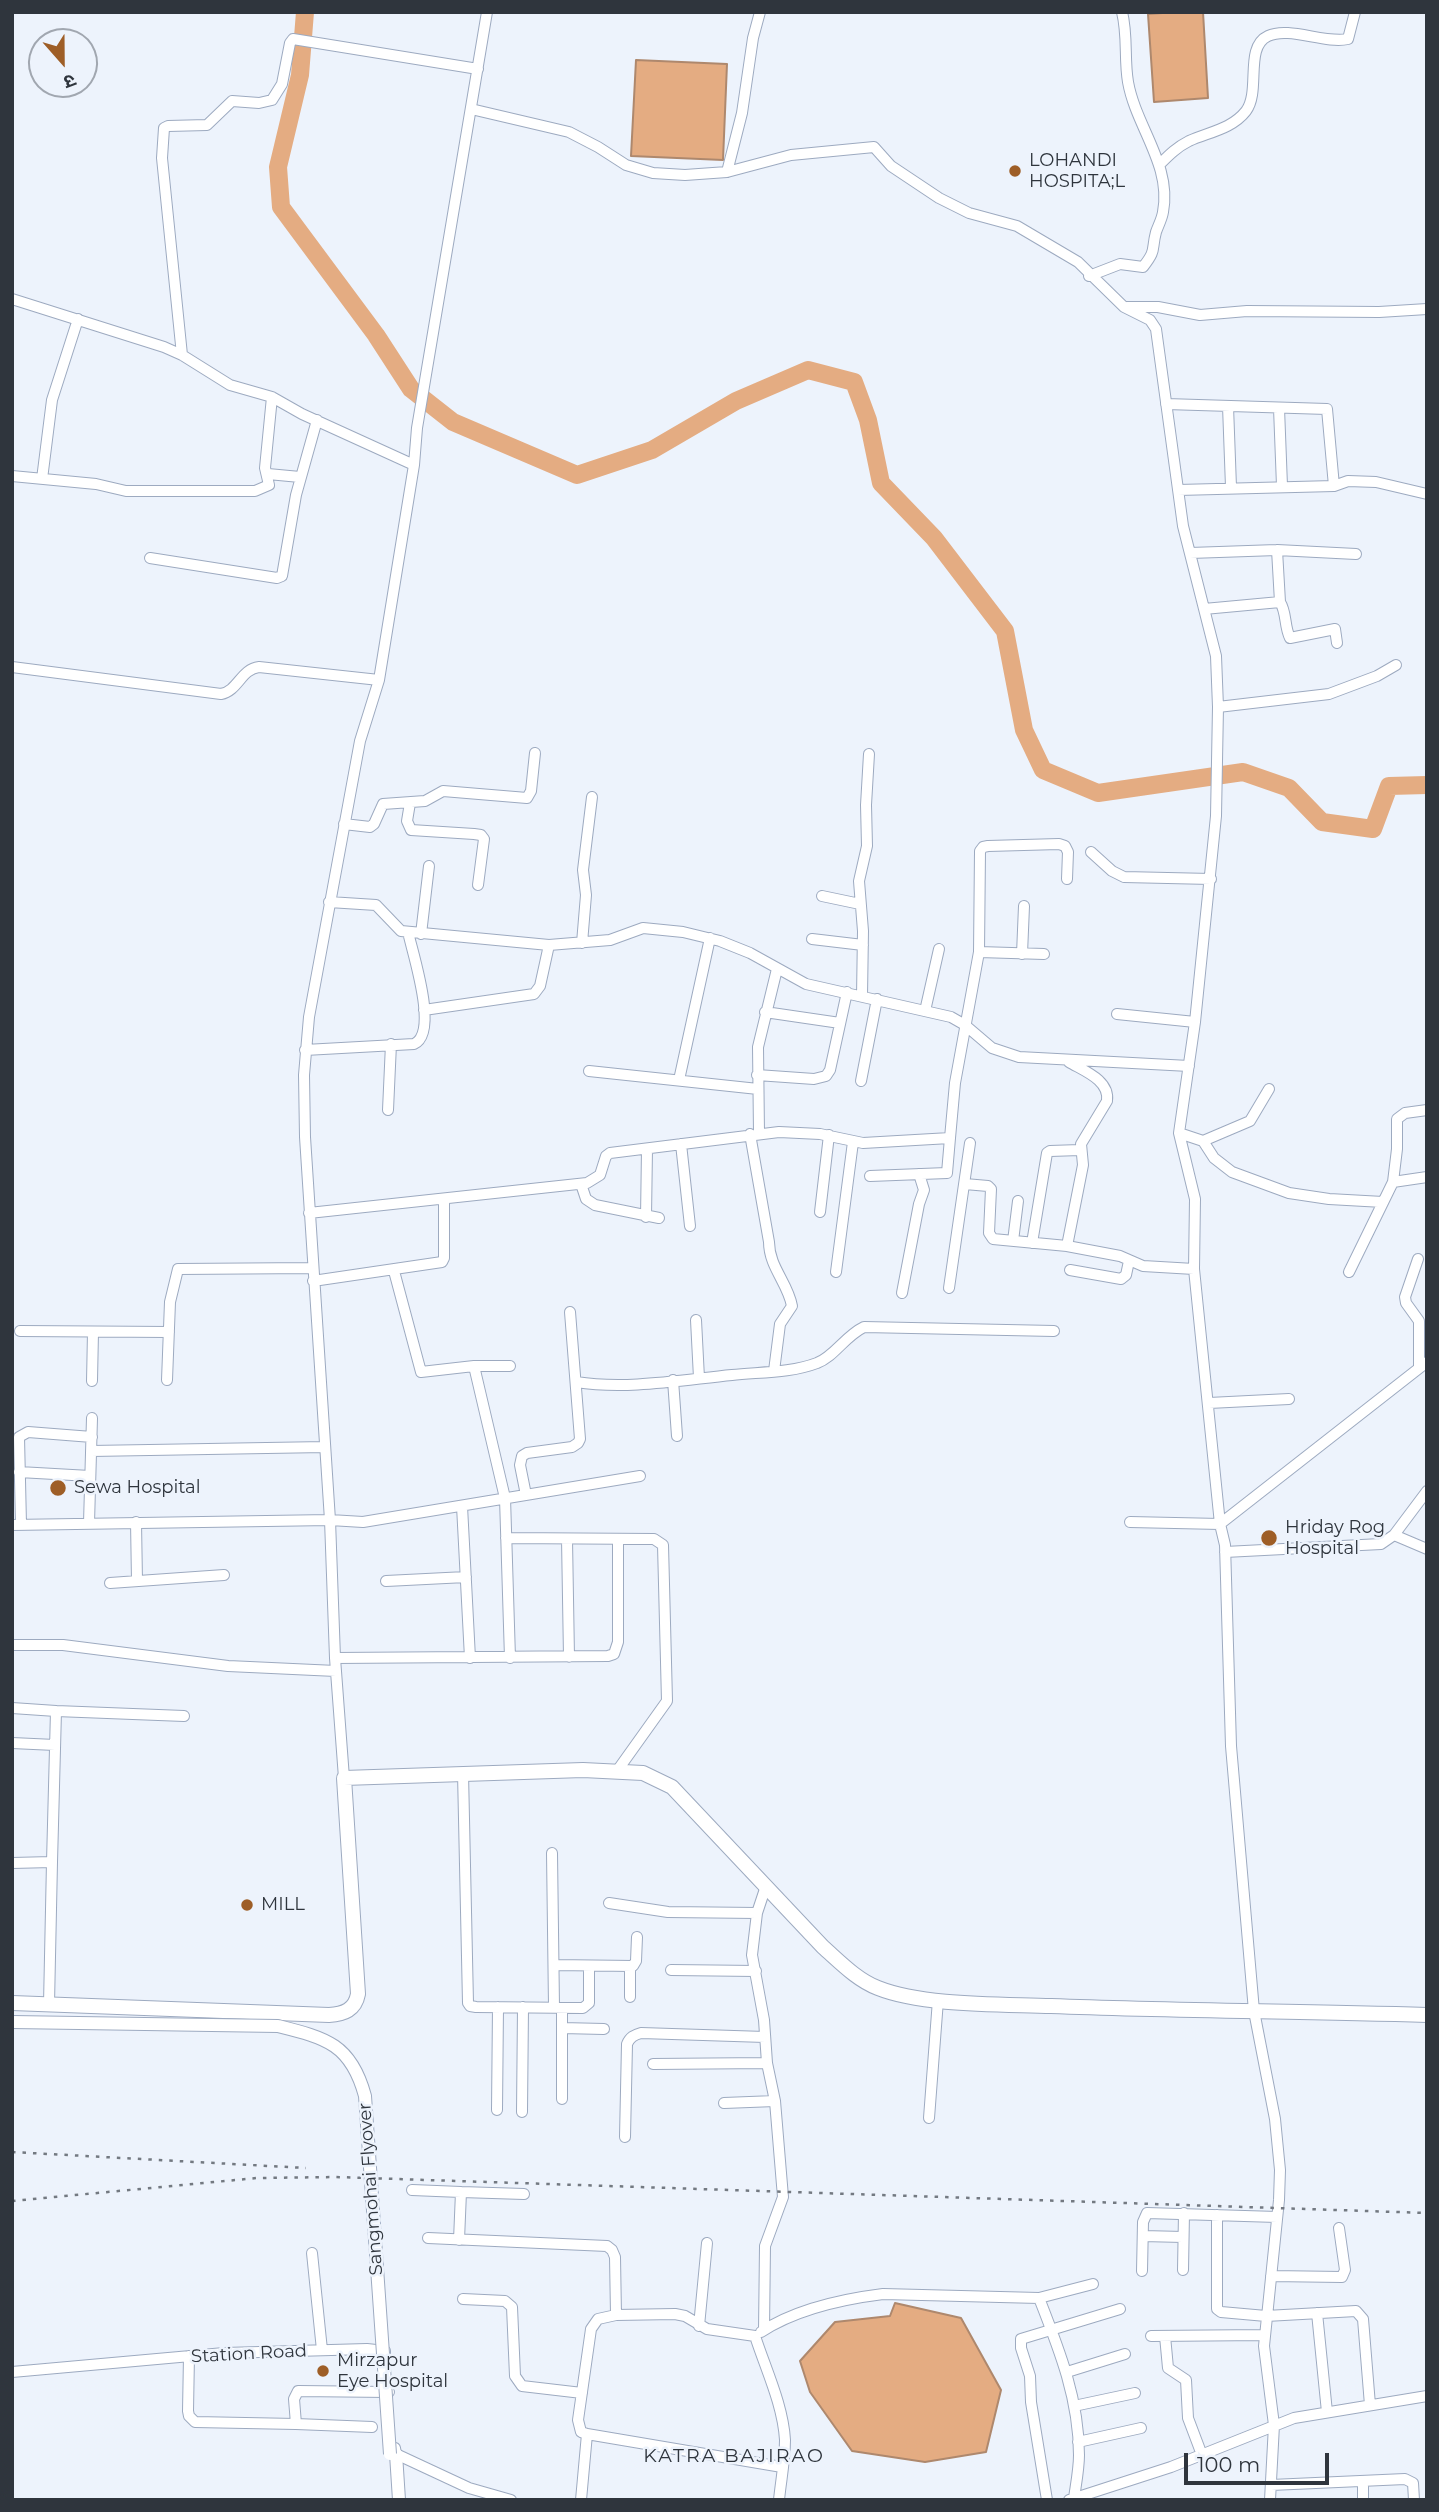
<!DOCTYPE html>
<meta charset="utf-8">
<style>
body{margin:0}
#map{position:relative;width:1439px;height:2512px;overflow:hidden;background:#edf3fc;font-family:Montserrat,"Noto Sans Devanagari",sans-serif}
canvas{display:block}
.frame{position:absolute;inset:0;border:14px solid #2f353d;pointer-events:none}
.north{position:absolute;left:28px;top:28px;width:70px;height:70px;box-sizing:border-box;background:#edf3fc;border:2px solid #a1a7b0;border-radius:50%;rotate:159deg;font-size:19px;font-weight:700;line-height:28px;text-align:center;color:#2f353d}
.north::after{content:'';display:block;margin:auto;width:24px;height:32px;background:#9e5e27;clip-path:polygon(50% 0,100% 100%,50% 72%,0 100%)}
.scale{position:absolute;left:1184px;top:2453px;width:145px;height:32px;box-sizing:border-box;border:4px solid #2f353d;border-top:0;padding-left:9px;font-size:21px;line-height:24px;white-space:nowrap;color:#2f353d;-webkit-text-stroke:5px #edf3fc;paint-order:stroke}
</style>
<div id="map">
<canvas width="1439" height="2512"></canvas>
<div class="frame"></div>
<div class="north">उ</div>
<div class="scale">100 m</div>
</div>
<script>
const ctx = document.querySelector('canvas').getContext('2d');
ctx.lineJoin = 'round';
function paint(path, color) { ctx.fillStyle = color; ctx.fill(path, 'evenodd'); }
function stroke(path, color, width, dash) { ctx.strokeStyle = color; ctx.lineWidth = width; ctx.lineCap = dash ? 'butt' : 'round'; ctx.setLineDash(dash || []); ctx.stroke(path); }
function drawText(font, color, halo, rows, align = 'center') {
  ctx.font = font + ' Montserrat,sans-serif'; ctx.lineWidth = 5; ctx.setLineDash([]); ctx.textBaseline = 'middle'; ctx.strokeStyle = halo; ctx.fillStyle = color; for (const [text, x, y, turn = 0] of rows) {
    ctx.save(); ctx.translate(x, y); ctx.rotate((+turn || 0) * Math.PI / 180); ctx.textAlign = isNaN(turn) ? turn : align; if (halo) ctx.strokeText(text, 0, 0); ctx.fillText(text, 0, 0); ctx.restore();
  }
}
const water = new Path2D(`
 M 1177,12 L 1203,12 L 1208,98 L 1154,102 L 1148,14 Z
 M 636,60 L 727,64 L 723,160 L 631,156 Z
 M 895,2303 L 961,2318 L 1001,2390 L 986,2452 L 925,2462 L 852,2451 L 810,2392 L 800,2361 L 835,2322 L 890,2316 Z`);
const river = new Path2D(`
 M 305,12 L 300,75 L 278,167 L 281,207 L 376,335 L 411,389 L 453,422 L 577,475 L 652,450 L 736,401 L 808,370 L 854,382 L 868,420 L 881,483 L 934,538 L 1005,631 L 1024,730 L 1043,770 L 1098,793 L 1243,772 L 1289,788 L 1322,822 L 1373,829 L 1389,786 L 1427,785`);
const minor = new Path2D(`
 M 471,109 L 569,132 L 598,147 L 626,165 L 653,173 L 685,175 L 727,172 L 791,155 L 874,147 L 891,166 L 939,198 L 969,213 L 1017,226 L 1078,262 L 1124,307 L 1150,320 L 1156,329 L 1183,526 L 1216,656 L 1218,707 L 1216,816 L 1195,1022 L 1179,1133 L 1195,1199 L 1194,1269 L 1220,1524 L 1225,1545 L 1231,1746 L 1254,2011 L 1275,2119 L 1280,2170 L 1279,2200 L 1264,2346 L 1274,2425 L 1270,2500
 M 1160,164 C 1169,155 1177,147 1189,141 C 1209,132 1232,129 1246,111 C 1261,91 1244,47 1268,36 C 1289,26 1324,44 1348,39 L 1355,12
 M 727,172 L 742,113 L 753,38 L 760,12
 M 1089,276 L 1120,264 L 1143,267 C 1157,249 1151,251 1156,232 C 1158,226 1162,219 1163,212 C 1172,165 1136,127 1128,82 C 1124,59 1128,36 1122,12
 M 12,299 L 164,347 L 182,355 L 230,385 L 272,397 L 302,414 L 414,465
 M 1127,307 L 1158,307 L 1200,315 L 1247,311 L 1379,312 L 1427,309
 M 182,355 L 162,158 L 164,128 L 168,126 L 207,125 L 232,101 L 259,103 L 272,100 L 282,84 L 290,43 L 293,39 L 478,69
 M 1166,404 L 1327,409 L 1334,486
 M 1228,406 L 1231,487
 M 1279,408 L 1282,486
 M 268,474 L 300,477
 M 12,476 L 96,484 L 126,491 L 255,491 L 269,485 L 265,468 L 272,397
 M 42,479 L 52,400 L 78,319
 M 1178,490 L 1334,486 L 1348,481 L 1376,482 L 1427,494
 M 1277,550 L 1280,602 C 1287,613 1284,626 1290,638 L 1335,629 L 1337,643
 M 1190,553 L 1277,550 L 1356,554
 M 150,558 L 277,578 L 282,576 L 296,495 L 317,420
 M 1204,609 L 1280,602
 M 12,667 L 221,694 C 238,691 241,669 259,667 L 379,680
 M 1218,707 L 1329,694 L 1377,676 L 1396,665
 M 410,803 L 407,821 L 411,830 L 474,834 L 481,835 L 484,839 L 478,885
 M 344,824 L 370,827 L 374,824 L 383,804 L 425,801 L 443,791 L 527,798 L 531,791 L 535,753
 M 1091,852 L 1112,871 L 1124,877 L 1211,879
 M 822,896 L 860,904
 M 329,902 L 376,905 L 401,931 L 549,945 L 610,940 L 643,928 L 683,932 L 720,941 L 750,953 L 806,984 L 951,1017 L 965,1025 L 992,1048 L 1019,1057 L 1189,1066
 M 421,934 L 429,866
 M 812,939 L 863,945
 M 582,943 L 586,895 L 583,870 L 592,797
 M 979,952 L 1044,954
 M 1022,954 L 1024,906
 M 862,996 L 863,931 L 859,881 L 867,846 L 866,805 L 869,754
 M 424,1010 L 534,994 L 540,986 L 549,945
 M 925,1011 L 939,949
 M 765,1012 L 840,1023
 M 1117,1014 L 1195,1022
 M 305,1050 L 414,1044 C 439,1033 413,955 408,932
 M 589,1071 L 758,1089
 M 757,1075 L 814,1079 L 826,1076 L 830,1070 L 847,992
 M 679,1080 L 710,938
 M 861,1081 L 877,999
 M 388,1110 L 391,1044
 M 759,1133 L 758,1047 L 777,969
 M 1179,1133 L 1203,1141 L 1214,1158 L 1232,1172 L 1289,1193 L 1329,1199 L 1383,1202
 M 750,1134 L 769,1242 C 769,1267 788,1283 792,1306 L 780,1324 L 774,1371
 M 1203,1141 L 1250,1121 L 1269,1089
 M 681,1144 L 690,1226
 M 870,1176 L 947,1173 L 950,1138
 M 1393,1182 L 1427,1177
 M 581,1184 L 586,1199 L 595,1205 L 659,1218
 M 965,1184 L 988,1186 L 991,1189 L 989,1233 L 993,1239 L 1067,1246 L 1120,1256 L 1143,1266 L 1194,1269
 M 820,1212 L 829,1135
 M 309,1213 L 587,1183 L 600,1175 L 606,1156 L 610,1153 L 779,1132 L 820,1134 L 863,1143 L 950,1138 L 955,1083 L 979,952 L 980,851 L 983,847 L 988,846 L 1059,844 L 1065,846 L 1068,852 L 1067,879
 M 646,1217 L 647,1149
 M 1013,1241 L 1018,1201
 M 1032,1243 L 1047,1153 L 1050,1151 L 1080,1150
 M 1067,1246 L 1083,1165 L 1081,1144 L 1107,1101 C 1110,1080 1084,1071 1069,1062
 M 1418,1259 L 1405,1297 L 1406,1303 L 1419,1321 L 1419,1368
 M 1070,1270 L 1121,1279 L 1126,1275 L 1129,1261
 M 394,1271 L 421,1372 L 474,1366 L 510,1366
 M 836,1272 L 853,1142
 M 1349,1272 L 1393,1182 L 1397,1149 L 1397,1119 L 1405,1113 L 1427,1110
 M 313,1281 L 442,1262 L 444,1258 L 444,1199
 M 949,1288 L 970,1143
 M 902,1293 L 919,1204 L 924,1190 L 919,1174
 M 696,1320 L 699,1378
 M 20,1331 L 169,1332
 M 474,1366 L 505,1498 L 510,1658
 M 167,1380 L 170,1302 L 178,1269 L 312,1268
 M 673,1380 L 677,1436
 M 92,1381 L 93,1332
 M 576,1382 C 627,1390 681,1380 732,1375 C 759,1372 791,1373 817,1363 C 834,1357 845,1336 864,1327 L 1054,1331
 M 1209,1403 L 1289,1399
 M 91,1451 L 325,1447
 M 19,1472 L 90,1476
 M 526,1495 L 520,1465 L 522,1456 L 527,1453 L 572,1447 L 578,1443 L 580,1439 L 570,1312
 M 462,1506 L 470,1658
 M 136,1522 L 137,1581
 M 1130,1522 L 1220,1524 L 1427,1362
 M 89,1523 L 92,1418
 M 21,1524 L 19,1437 L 28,1432 L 92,1437
 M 12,1525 L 330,1520 L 363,1522 L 640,1476
 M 1394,1535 L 1427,1549
 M 506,1538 L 654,1539 L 663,1545 L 667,1701 L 617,1771
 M 567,1539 L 569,1657
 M 1225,1552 L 1381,1544 L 1394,1535 L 1427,1491
 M 386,1581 L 466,1577
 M 110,1583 L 224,1575
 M 12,1645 L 63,1645 L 228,1666 L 336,1671
 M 335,1658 L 608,1656 L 614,1654 L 618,1642 L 618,1539
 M 12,1708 L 56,1711
 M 12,1743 L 55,1745
 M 463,1773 L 468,2003 L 470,2006 L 476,2007 L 583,2008 L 589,2003 L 589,1966
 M 344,1778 L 335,1658 L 330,1520 L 305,1137 L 304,1075 L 309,1017 L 360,741 L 379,680 L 414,465 L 417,428 L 487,12
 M 552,1853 L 554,2007
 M 52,1862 L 56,1711 L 184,1716
 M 12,1863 L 52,1862 L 49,2004
 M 609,1903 L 668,1912 L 757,1913
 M 554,1965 L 633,1966 L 636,1961 L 637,1937
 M 671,1970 L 756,1971
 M 630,1997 L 630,1967
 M 562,2008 L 562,2099
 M 562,2028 L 604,2029
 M 653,2064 L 767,2063
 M 724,2103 L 775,2101
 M 497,2110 L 498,2007
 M 522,2112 L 523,2007
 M 929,2118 L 938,2000
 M 625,2137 L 627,2044 C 630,2037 634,2035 641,2033 L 765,2037
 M 412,2190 L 461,2192 L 459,2240
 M 461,2192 L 524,2194
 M 1217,2215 L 1217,2309 L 1221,2312 L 1266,2316 L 1356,2311 L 1363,2319 L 1370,2405
 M 1143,2236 L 1183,2237
 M 428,2238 L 607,2246 L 612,2250 L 615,2257 L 616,2315
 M 312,2253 L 322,2350
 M 1183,2270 L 1184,2213
 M 1142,2271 L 1143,2222 L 1147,2213 L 1277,2217
 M 1271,2276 L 1342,2277 L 1345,2270 L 1339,2228
 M 1039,2298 C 1059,2349 1079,2399 1079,2455 C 1079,2469 1076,2484 1074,2498
 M 463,2299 L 505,2301 L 512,2307 L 515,2376 L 522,2386 L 582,2393
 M 1317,2313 L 1327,2412
 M 699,2326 L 707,2243
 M 764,2330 L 765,2246 L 783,2197 L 775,2101 L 767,2063 L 764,2020 L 752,1955 L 757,1913 L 766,1886
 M 761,2332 C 796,2309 843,2299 883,2294 L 1039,2298 L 1093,2284
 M 1151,2336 L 1265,2335
 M 1165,2336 L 1168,2368 L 1186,2380 L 1188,2418 L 1202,2455
 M 189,2356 L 188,2411 L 189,2416 L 195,2422 L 296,2424 L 294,2399 L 298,2391 L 389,2392
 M 12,2372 L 224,2353 L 367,2349 L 385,2351 L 385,2356
 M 1067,2372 L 1125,2354
 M 1074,2406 L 1135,2393
 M 296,2424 L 372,2427
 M 587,2434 L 581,2432 L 578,2420 L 591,2329 L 598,2319 L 616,2315 L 675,2314 L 685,2316 L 707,2329 L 755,2336 C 766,2370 783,2405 785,2440 C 785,2460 781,2480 779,2500
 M 1078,2442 L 1141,2428
 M 395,2448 L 396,2454 L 469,2488 L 511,2500
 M 1363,2481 L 1363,2500
 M 1271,2485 L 1405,2479 L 1413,2483 L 1414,2500
 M 581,2500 L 587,2434 L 782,2467
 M 1047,2500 L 1031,2402 L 1030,2376 L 1021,2348 L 1021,2339 L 1120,2309
 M 1069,2500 L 1171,2467 L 1294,2418 L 1427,2396`);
const major = new Path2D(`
 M 396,2454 L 399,2500`);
const highway = new Path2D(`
 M 12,2003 L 329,2015 C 344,2014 355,2010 358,1994 L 344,1778 L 583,1770 L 643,1773 L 672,1787 L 823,1947 C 840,1962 857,1980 878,1988 C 923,2006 1001,2004 1051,2006 C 1176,2011 1301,2011 1427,2015`);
const rail = new Path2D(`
 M 12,2152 L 306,2168
 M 12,2201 L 257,2178 L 336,2177 L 1427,2213`);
const majorBridge = new Path2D(`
 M 12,2022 L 278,2026 C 326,2038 351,2044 365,2096 L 390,2454`);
const markers = [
 [1015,171,7,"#9e5e27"],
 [58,1488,9,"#9e5e27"],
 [1269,1538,9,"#9e5e27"],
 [247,1905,7,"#9e5e27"],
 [323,2371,7,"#9e5e27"]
];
const poiNames = [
 ["LOHANDI",1029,161],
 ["HOSPITA;L",1029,182],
 ["Sewa Hospital",74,1488],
 ["Hriday Rog",1285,1528],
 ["Hospital",1285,1549],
 ["MILL",261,1905],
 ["Mirzapur",337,2361],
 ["Eye Hospital",337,2382]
];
const streetNames = [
 ["Sangmohai Flyover",371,2189,-94],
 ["Station Road",249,2354,-3]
];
const neighbourhoodNames = [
 ["KATRA BAJIRAO",734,2456]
];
paint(water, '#e4ac82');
stroke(water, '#ae886d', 2);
stroke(river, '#e4ac82', 18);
stroke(minor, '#9daac0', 12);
stroke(major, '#9daac0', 14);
stroke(highway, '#9daac0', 16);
stroke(minor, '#fff', 10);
stroke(major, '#fff', 12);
stroke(highway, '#fff', 14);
stroke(rail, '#737981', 2.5, [3.5, 7]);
stroke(majorBridge, '#9daac0', 14, []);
stroke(majorBridge, '#fff', 12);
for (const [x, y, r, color] of markers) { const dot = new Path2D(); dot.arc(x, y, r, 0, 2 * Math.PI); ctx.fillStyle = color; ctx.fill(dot); stroke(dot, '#edf3fc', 2.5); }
drawText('18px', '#2f353d', '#edf3fc', poiNames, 'left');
drawText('18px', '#2f353d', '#edf3fc', streetNames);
ctx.letterSpacing = '2px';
drawText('19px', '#2f353d', '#edf3fc', neighbourhoodNames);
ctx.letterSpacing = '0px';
</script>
